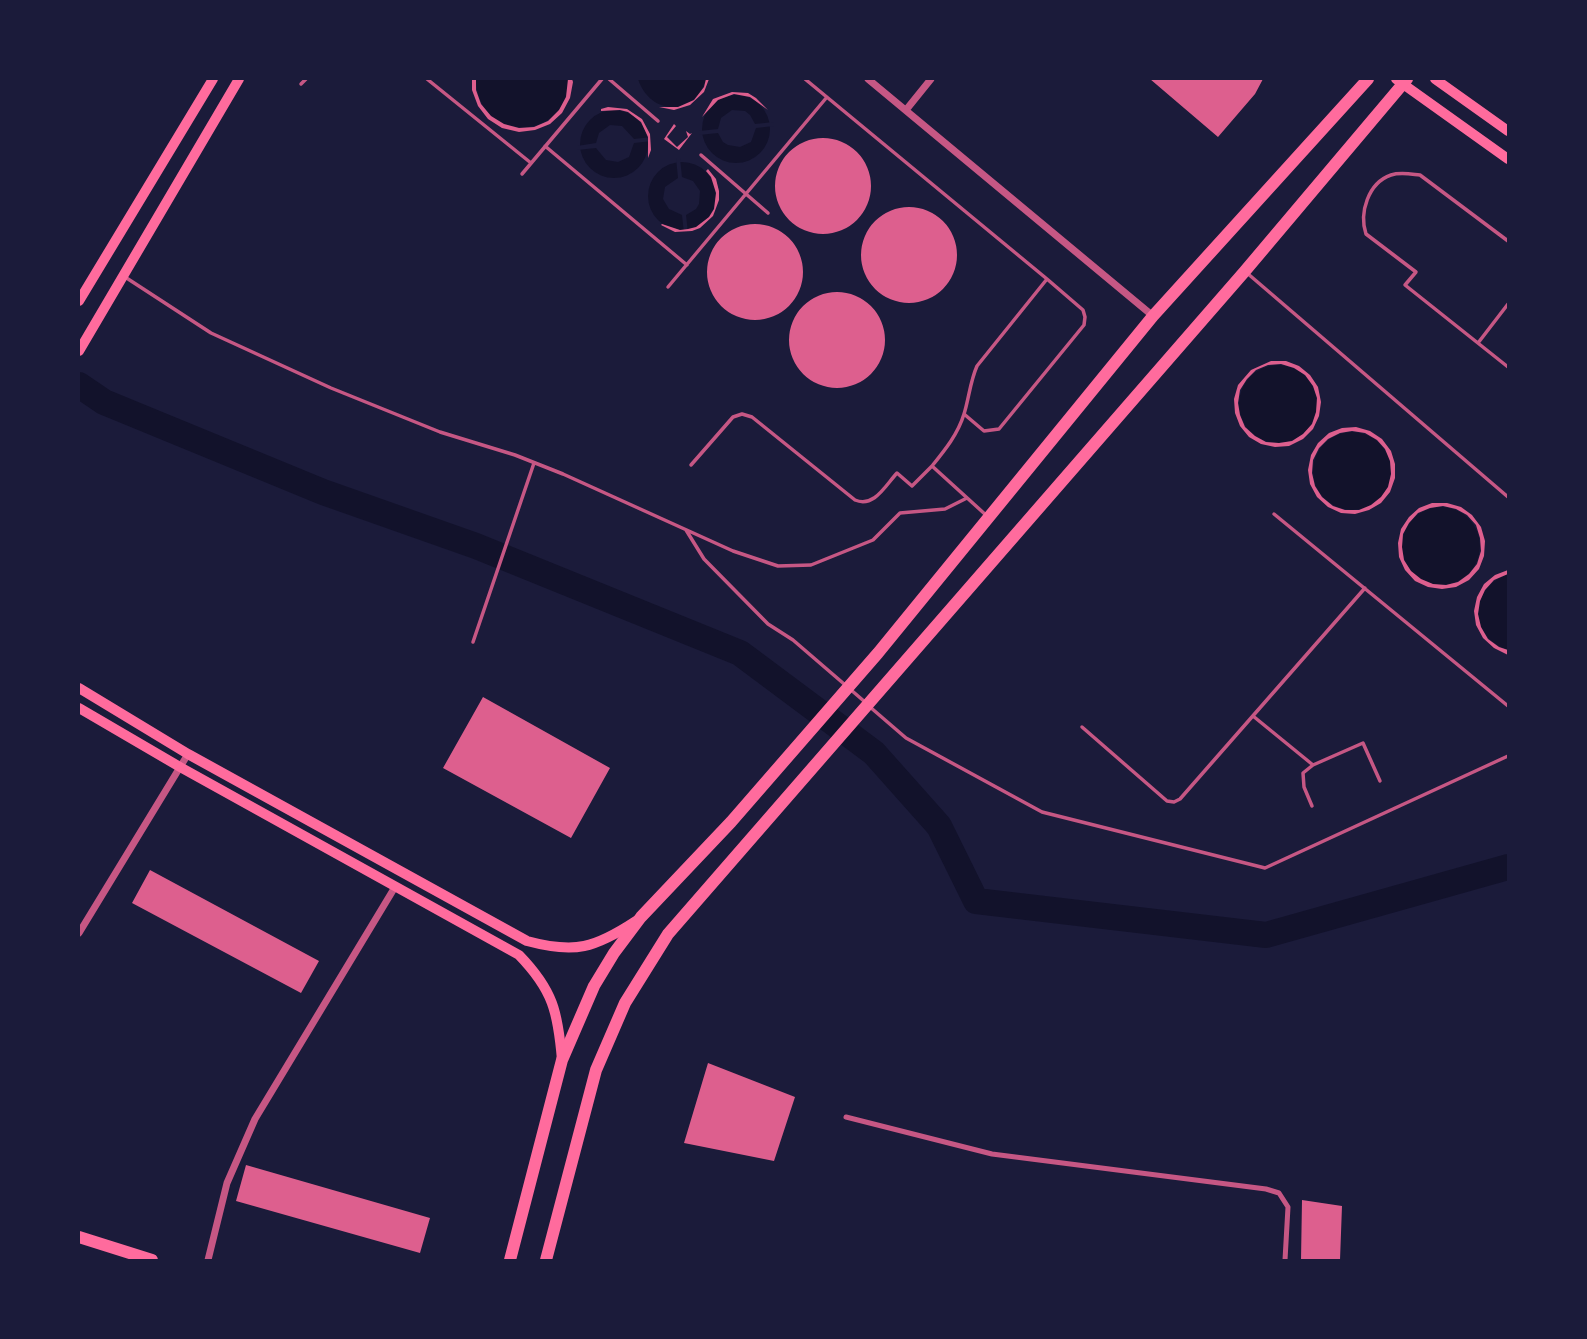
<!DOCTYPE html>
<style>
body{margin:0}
#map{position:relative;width:1587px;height:1339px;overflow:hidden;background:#1b1b3a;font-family:"Zilla Slab",serif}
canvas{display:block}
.frame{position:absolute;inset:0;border:80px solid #1b1b3a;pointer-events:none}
</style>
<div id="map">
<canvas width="1587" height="1339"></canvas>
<div class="frame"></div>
</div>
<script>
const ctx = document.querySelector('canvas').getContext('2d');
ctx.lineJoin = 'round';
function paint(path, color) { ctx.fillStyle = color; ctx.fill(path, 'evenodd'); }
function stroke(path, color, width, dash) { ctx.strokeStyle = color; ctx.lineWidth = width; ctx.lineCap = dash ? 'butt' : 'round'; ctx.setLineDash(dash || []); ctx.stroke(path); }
const water = new Path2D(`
 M 476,79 L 568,79 C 569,143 477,144 476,79 Z
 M 638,79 L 706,79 C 695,117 650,116 638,79 Z
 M702 129a34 34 0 1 1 68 0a34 34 0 1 1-68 0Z
 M580 144a34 34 0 1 1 68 0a34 34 0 1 1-68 0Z
 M648 196a34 34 0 1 1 68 0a34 34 0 1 1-68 0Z
 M1239 404a39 39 0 1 1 78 0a39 39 0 1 1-78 0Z
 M1313 471a39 39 0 1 1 78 0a39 39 0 1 1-78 0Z
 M1402 546a39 39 0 1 1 78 0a39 39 0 1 1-78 0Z
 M 1508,574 L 1508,650 C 1468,636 1469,588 1508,574 Z`);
const pier = new Path2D(`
 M 732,110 L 745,111 L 750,115 L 755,124 L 774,122 L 774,126 L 756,128 L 751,142 L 740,147 L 728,145 L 723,142 L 718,133 L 699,135 L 699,131 L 718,129 L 721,118 Z
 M 610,125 L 622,126 L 634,139 L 652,137 L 652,141 L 634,143 L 629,157 L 618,162 L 606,160 L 596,148 L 577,150 L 577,146 L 596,143 L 599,133 Z
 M 676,158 L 680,158 L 682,177 L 693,181 L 700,191 L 699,204 L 696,209 L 686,215 L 688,233 L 684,233 L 682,215 L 669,209 L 663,199 L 665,187 L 678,178 Z`);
const river = new Path2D(`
 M 79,385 L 104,402 L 323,492 L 476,546 L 740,653 L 874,753 L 939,826 L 976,901 L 1266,935 L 1508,867`);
const building = new Path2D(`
 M 472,79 L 476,79 L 476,90 L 481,104 L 491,116 L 504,124 L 519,128 L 534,127 L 548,121 L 559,110 L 566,97 L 568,79 L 572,79 L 573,82 L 570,98 L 562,113 L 550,124 L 535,130 L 519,132 L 502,128 L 488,119 L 478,106 L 472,90 Z
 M 706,79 L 709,79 L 704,92 L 690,105 L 674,110 L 659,107 L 678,107 L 694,100 L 704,87 Z
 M 1150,79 L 1263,79 L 1255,94 L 1218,137 Z
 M 732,92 L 748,93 L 756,98 L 768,110 L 750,97 L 734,94 L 718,100 L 702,117 L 713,99 Z
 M 608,107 L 627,109 L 642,119 L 650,134 L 651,150 L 648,158 L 648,137 L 641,122 L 628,112 L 620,110 L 601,111 L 601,109 Z
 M 674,124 L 676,126 L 667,137 L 677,147 L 688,137 L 686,131 L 690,134 L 692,133 L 679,150 L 664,139 Z
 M775 186a48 48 0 1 1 96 0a48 48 0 1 1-96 0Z
 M 708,169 L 716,179 L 719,191 L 719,200 L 713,216 L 700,228 L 692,231 L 675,232 L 661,225 L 662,224 L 680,230 L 688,229 L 696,227 L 709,217 L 714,209 L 716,193 L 711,177 L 706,171 Z
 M861 255a48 48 0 1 1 96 0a48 48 0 1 1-96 0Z
 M707 272a48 48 0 1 1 96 0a48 48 0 1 1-96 0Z
 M789 340a48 48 0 1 1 96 0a48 48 0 1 1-96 0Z
 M 1271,361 L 1286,361 L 1299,366 L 1310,375 L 1318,387 L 1321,402 L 1319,416 L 1313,429 L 1303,439 L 1289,446 L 1275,447 L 1261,444 L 1249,437 L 1240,426 L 1235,413 L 1234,399 L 1238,385 L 1251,370 ZM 1281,364 L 1294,368 L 1305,375 L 1313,386 L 1317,398 L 1316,412 L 1312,424 L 1303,434 L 1292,441 L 1279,443 L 1266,442 L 1255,436 L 1245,427 L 1240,415 L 1238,403 L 1240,390 L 1247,379 L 1256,370 L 1268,365 Z
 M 1356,427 L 1370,431 L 1382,439 L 1391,451 L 1395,464 L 1395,478 L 1390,492 L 1381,503 L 1369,510 L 1355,514 L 1341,513 L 1328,507 L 1317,497 L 1310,484 L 1308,470 L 1311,455 L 1318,443 L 1329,433 L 1342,428 ZM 1352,431 L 1365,433 L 1377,440 L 1385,449 L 1390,461 L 1391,474 L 1388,487 L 1381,497 L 1371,505 L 1359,510 L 1345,510 L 1333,506 L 1322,497 L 1315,486 L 1312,473 L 1313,460 L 1319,448 L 1328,439 L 1340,433 Z
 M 1432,503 L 1447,503 L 1461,507 L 1472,515 L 1481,527 L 1485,541 L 1484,556 L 1479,569 L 1469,580 L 1456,587 L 1442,589 L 1428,587 L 1415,581 L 1405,570 L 1399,557 L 1398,543 L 1401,529 L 1409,517 L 1419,508 ZM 1443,506 L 1456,509 L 1467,515 L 1476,525 L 1480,538 L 1481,551 L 1477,564 L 1469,574 L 1458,582 L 1446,585 L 1433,584 L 1421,579 L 1411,571 L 1404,560 L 1402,547 L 1403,534 L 1409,523 L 1418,513 L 1430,508 Z
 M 1508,570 L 1508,574 L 1494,580 L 1485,590 L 1480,601 L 1478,614 L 1481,627 L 1488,639 L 1499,647 L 1508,650 L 1508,655 L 1494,648 L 1483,638 L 1476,625 L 1474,611 L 1477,597 L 1484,584 L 1495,575 Z
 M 483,697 L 610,768 L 571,838 L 443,768 Z
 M 150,870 L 319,961 L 301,993 L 132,903 Z
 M 708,1063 L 795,1097 L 774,1161 L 684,1143 Z
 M 246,1165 L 430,1218 L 420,1253 L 236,1201 Z
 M 1302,1200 L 1342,1206 L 1340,1260 L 1301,1260 Z`);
const service = new Path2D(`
 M 427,79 L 531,163
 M 609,79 L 658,121
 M 805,79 L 1047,279 L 977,366 C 970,382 969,398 964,414 C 958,434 945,450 932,466 L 987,516
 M 301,84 L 306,79
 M 545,146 L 687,265
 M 701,155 L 768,213
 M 522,174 L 602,79
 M 1508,241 L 1420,175 C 1410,174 1400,172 1391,175 C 1368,183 1359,213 1366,234 L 1416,272 L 1405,285 L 1508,367
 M 1247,273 L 1508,497
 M 125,277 L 211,333 L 331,388 L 440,432 L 515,455 L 563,474 L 733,551 L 778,566 L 811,565 L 873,540 L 900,513 L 945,509 L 967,498
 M 668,287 L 827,97
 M 1478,343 L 1508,304
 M 964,414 L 984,431 L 999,429 L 1084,325 L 1085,317 L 1083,310 L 1047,279
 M 691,465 L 733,417 L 742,414 L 752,417 L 855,500 C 874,508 885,486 897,473 L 912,486 L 932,466
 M 1274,514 L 1508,706
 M 686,530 L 704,559 L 768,624 L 793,640 L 865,702
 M 473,642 L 534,463
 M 870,707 L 906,738 L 1042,812 L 1265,868 L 1508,756
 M 1253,716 L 1313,765
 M 1082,727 L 1167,801 L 1174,802 L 1180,799 L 1365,588
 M 1312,806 L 1304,787 L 1303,773 L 1313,765 L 1363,743 L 1380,781`);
const pedestrian = new Path2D(`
 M 846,1117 L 992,1154 L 1266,1189 L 1279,1193 L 1288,1207 L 1285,1260`);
const minor = new Path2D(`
 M 868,79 L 1153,316
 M 906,110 L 931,79
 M 79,933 L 188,754
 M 208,1260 L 227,1183 L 255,1119 L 395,887`);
const secondary = new Path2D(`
 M 1396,79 L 1508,159
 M 1435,79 L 1508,131
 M 79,301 L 213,79
 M 79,351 L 239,79
 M 79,688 L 188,754 L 527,941 C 575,954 595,948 636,921
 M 79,708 L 180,767 L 519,955 C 553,990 558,1012 562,1060`);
const primary = new Path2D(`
 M 79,1237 L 152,1260
 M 510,1260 L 562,1060 L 594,986 L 614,953 L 641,917 L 731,822 L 878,653 L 1153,316 L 1368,79
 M 546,1260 L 596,1070 L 625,1003 L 668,934 L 1245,271 L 1407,79`);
paint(water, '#12122b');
paint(pier, '#1b1b3a');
stroke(river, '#12122b', 26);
paint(building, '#dd5f8e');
stroke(service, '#c65784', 3.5);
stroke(pedestrian, '#c65784', 5);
stroke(minor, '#c65784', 7);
stroke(secondary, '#ff6b9d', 10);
stroke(primary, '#ff6b9d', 12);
</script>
